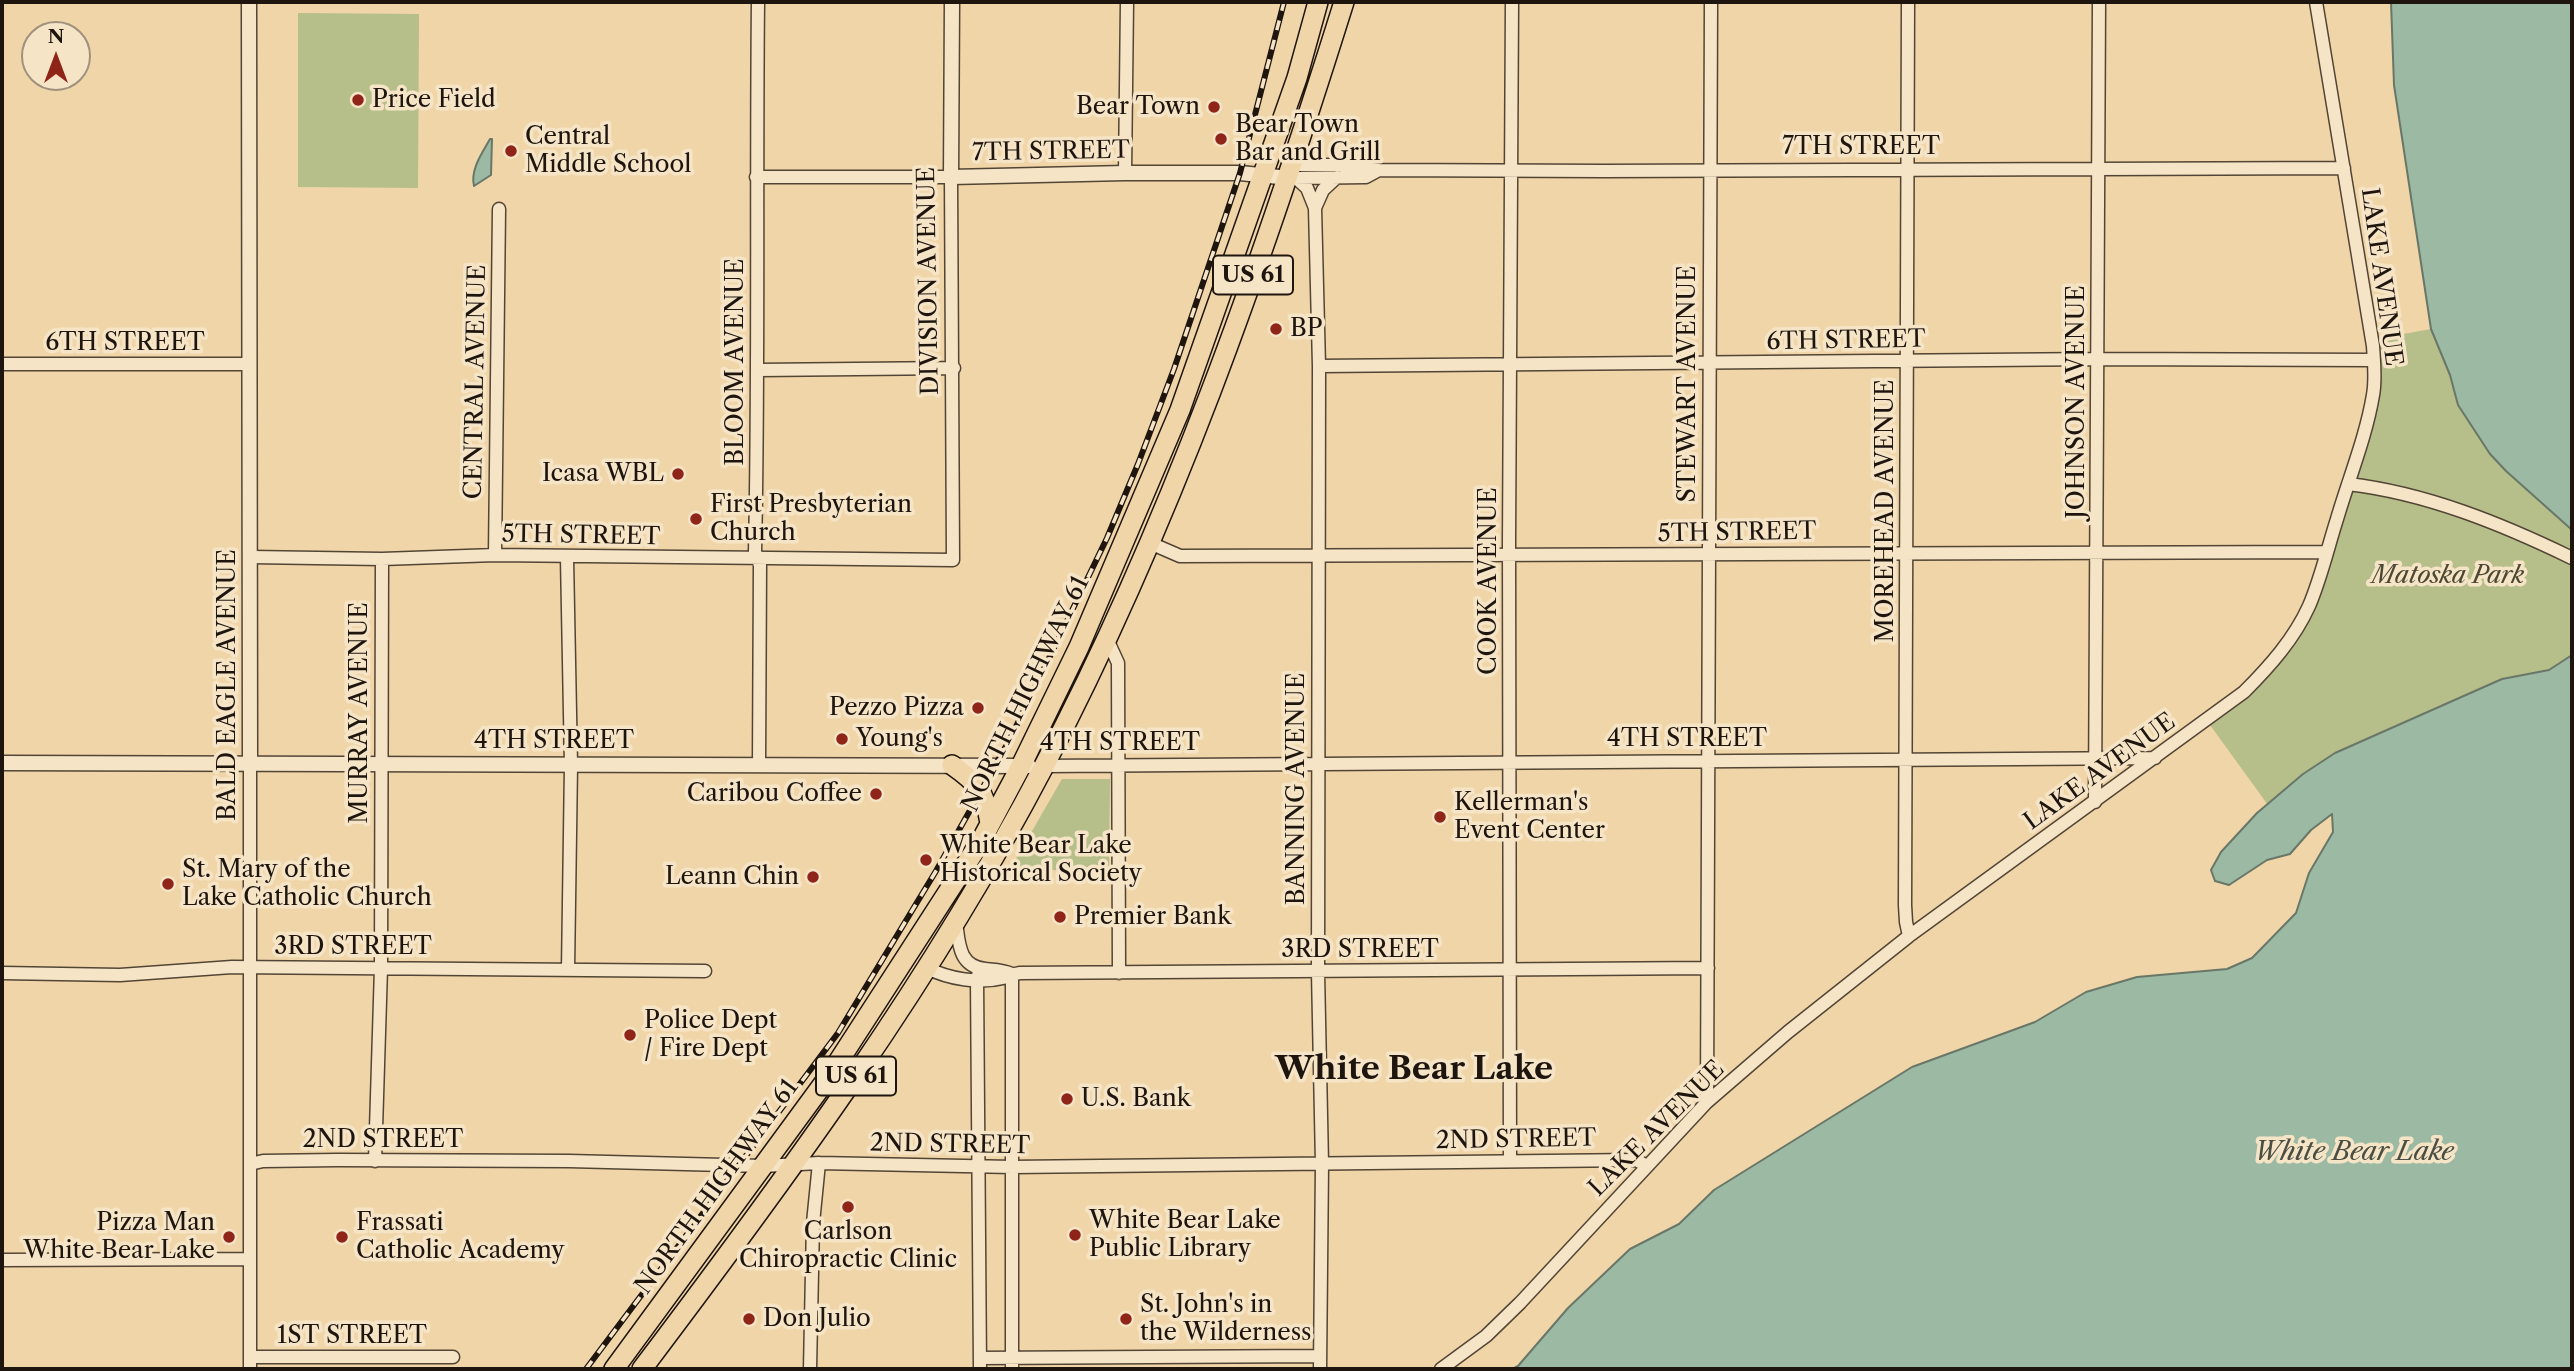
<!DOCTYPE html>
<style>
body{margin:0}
#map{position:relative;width:2574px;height:1371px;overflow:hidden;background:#f0d5a8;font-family:"Libre Caslon Text",serif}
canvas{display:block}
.frame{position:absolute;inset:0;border:4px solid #1f150f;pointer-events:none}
.north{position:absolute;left:21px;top:21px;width:70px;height:70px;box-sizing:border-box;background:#f5e4c6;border:2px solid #9f917d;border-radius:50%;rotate:0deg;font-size:19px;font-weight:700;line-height:28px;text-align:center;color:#1f150f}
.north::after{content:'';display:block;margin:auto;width:24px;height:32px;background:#8f2418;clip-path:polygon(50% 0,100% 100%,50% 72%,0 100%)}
</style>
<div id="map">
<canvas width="2574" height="1371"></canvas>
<div class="frame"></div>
<div class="north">N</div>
</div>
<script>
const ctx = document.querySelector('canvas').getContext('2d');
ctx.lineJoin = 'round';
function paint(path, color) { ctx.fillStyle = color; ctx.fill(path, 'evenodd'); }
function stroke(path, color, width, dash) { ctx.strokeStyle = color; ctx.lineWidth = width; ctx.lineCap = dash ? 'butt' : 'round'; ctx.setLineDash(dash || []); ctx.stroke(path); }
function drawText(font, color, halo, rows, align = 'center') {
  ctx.font = font + ' "Libre Caslon Text",serif'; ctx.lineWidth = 7; ctx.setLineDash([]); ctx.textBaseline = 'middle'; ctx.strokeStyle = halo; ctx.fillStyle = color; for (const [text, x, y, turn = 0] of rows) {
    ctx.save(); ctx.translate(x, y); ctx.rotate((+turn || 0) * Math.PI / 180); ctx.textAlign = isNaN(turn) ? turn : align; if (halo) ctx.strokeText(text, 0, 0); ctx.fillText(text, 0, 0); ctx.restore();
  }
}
const green = new Path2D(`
 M 298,13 L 419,14 L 418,188 L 298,187 Z
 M 2431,329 L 2450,376 L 2458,405 L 2490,454 L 2506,471 L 2572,530 L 2572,655 L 2549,670 L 2502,679 L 2335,753 L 2268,805 L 2210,725 C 2261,686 2297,651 2321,590 L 2378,392 L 2376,339 Z
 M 1062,779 L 1110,779 L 1109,869 L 1009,871 Z`);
const water = new Path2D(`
 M 2391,2 L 2572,2 L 2572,530 L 2506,471 L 2490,454 L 2458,405 L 2450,375 L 2431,329 L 2394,85 Z
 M 490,139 L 492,139 L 491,175 L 474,186 C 470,170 482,153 490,139 Z
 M 2572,655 L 2572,1369 L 1512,1369 L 1518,1366 L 1568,1308 L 1630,1249 L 1679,1224 L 1714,1190 L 1912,1067 L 2035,1022 L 2086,992 L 2137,977 L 2227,969 L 2252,958 L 2296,913 L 2309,873 L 2333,832 L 2332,814 L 2311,830 L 2290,854 L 2267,860 L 2229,885 L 2215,881 L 2211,870 L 2221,852 L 2257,813 L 2303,774 L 2335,753 L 2502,679 L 2549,670 Z`);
const minor = new Path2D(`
 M 758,2 C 756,185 759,368 755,552 L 760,565 L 759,764
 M 1908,2 L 1905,905 L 1906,922 L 1909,936
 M 1293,165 L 1338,165 L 1379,170 L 1604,171 L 2344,168
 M 1125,173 L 1127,2
 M 1294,178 L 1366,177 L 1379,170
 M 1296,178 L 1307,188 L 1315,208 L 1319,366 L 1318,972 L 1322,1164 L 1320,1369
 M 1315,208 L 1323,190 L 1337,177
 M 2,364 L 248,364
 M 1319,366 L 2098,359 L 2374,360
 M 758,370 L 954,368
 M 2348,484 C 2426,493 2502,524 2572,558
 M 1150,543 L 1180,556 L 2327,552
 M 495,555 L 499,209
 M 251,557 L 382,559 L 495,555 L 953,560 L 951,177 L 756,177
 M 567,558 L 571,765 L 568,970
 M 1107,639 L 1118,663 L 1119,973
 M 250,763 L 250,1369
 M 1044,766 L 2155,758
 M 2095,802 L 2099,2
 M 956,922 C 959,942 958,966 985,969 C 995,970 1003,970 1012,974
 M 927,968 C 949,979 979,984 1003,978 C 1009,976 1013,974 1020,973 L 1708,968
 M 2,973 L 120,975 L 232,967 L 705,971
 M 1707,1102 L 1711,2
 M 1510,1160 L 1509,541 L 1512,2
 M 375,1161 L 381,968 L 382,559
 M 250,1164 L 263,1161 L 337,1160 L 569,1161 L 763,1166 L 819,1163 L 1012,1167 L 1636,1160 L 1647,1166
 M 2,1260 L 250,1259
 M 250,1357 L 453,1357
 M 980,1358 L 1320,1356
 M 810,1369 L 813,1223 L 819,1163
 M 980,1369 L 977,979 L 980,968
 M 1012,1369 L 1012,974
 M 1441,1369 L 1486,1336 L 1520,1303 L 1707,1102 L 1788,1032 L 1909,936 L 2244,692 C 2270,666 2294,639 2309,606 C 2321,578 2328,547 2337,519 C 2349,478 2366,437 2373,395 C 2376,379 2374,362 2373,346 L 2316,2`);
const tertiary = new Path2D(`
 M 249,2 L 250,763
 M 952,2 L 951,177 L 1125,173 L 1240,173 L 1289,178
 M 2,763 L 1029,766`);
const primary = new Path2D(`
 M 952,765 C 978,783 985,792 990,823
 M 614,1369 L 829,1076 L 981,841 L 1021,766 L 1079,647 L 1180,410 L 1297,78 L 1318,2
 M 642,1369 C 787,1177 931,982 1043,768 C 1171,524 1262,264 1344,2`);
const rail = new Path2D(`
 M 586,1369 L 838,1033 L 936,871 L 1010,739 L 1107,538 L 1138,464 L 1174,369 L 1240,173 L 1284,2`);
const markers = [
 [358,100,7,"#8f2418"],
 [1214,107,7,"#8f2418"],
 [1221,139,7,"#8f2418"],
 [511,151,7,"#8f2418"],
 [1276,329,7,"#8f2418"],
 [678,474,7,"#8f2418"],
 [696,519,7,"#8f2418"],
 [978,708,7,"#8f2418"],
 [842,739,7,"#8f2418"],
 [876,794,7,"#8f2418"],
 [1440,817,7,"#8f2418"],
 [926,860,7,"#8f2418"],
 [813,877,7,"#8f2418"],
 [168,884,7,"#8f2418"],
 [1060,917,7,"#8f2418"],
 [630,1035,7,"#8f2418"],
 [1067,1099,7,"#8f2418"],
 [848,1207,7,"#8f2418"],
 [1075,1235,7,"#8f2418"],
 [229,1237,7,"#8f2418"],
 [342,1237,7,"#8f2418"],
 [749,1319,7,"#8f2418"],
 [1126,1319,7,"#8f2418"]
];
const shields = [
 [1253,275,80],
 [856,1076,80]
];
const shieldNames = [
 ["US 61",1253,275],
 ["US 61",856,1076]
];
const poiNames = [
 ["Price Field",372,100],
 ["Bear Town",1200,107,"right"],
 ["Bear Town",1235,125],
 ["Bar and Grill",1235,153],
 ["Central",525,137],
 ["Middle School",525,165],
 ["BP",1290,329],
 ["Icasa WBL",664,474,"right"],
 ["First Presbyterian",710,505],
 ["Church",710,533],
 ["Pezzo Pizza",964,708,"right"],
 ["Young's",856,739],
 ["Caribou Coffee",862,794,"right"],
 ["Kellerman's",1454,803],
 ["Event Center",1454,831],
 ["White Bear Lake",940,846],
 ["Historical Society",940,874],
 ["St. Mary of the",182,870],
 ["Lake Catholic Church",182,898],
 ["Leann Chin",799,877,"right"],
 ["Premier Bank",1074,917],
 ["Police Dept",644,1021],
 ["/ Fire Dept",644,1049],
 ["U.S. Bank",1081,1099],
 ["White Bear Lake",1089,1221],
 ["Public Library",1089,1249],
 ["Pizza Man",215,1223,"right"],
 ["White Bear Lake",215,1251,"right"],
 ["Frassati",356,1223],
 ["Catholic Academy",356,1251],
 ["Carlson",848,1232,"center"],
 ["Chiropractic Clinic",848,1260,"center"],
 ["St. John's in",1140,1305],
 ["the Wilderness",1140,1333],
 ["Don Julio",763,1319]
];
const streetNames = [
 ["7TH STREET",1861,147],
 ["7TH STREET",1051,152,-1],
 ["LAKE AVENUE",2381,277,82],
 ["DIVISION AVENUE",929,281,-91],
 ["6TH STREET",1846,341,-1],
 ["6TH STREET",125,343],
 ["BLOOM AVENUE",736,362,-90],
 ["CENTRAL AVENUE",476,382,-89],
 ["STEWART AVENUE",1688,384,-90],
 ["JOHNSON AVENUE",2077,402,-90],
 ["MOREHEAD AVENUE",1886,511,-90],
 ["5TH STREET",1737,533,-1],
 ["5TH STREET",581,536,1],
 ["COOK AVENUE",1489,581,-90],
 ["BALD EAGLE AVENUE",228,685,-90],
 ["NORTH HIGHWAY 61",1026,694,-64],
 ["MURRAY AVENUE",360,713,-90],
 ["4TH STREET",1687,739],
 ["4TH STREET",554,741],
 ["4TH STREET",1120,743],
 ["LAKE AVENUE",2100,772,-36],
 ["BANNING AVENUE",1297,789,-90],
 ["3RD STREET",353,947],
 ["3RD STREET",1360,950],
 ["LAKE AVENUE",1657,1129,-45],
 ["2ND STREET",383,1140],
 ["2ND STREET",1516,1140,-1],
 ["2ND STREET",950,1145,1],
 ["NORTH HIGHWAY 61",717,1187,-54],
 ["1ST STREET",352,1336]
];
const parkNames = [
 ["Matoska Park",2448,576]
];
const waterNames = [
 ["White Bear Lake",2354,1152]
];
const districtNames = [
 ["White Bear Lake",1414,1070]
];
paint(green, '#b6be8a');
paint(water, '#9bb9a3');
stroke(water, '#697768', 2);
stroke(minor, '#534535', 15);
stroke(tertiary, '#534535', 17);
stroke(primary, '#1f150f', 22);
stroke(minor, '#f5e4c6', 12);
stroke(tertiary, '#f5e4c6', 14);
stroke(primary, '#f0d5a8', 19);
stroke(rail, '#1f150f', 6);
stroke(rail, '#f5e4c6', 3.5, [10]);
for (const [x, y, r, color] of markers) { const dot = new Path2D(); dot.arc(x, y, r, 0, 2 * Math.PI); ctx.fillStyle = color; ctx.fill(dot); stroke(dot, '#f5e4c6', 2.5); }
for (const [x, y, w] of shields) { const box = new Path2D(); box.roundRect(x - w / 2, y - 19.5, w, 39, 5); ctx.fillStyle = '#f5e4c6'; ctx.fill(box); stroke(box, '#1f150f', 2); }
drawText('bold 23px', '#1f150f', null, shieldNames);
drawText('24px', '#1f150f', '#f5e4c6', poiNames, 'left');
drawText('24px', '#1f150f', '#f5e4c6', streetNames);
drawText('italic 24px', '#4c4834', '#f5e4c6', parkNames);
drawText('italic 26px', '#4a4e43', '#f5e4c6', waterNames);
drawText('bold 32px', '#1f150f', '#f5e4c6', districtNames);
</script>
